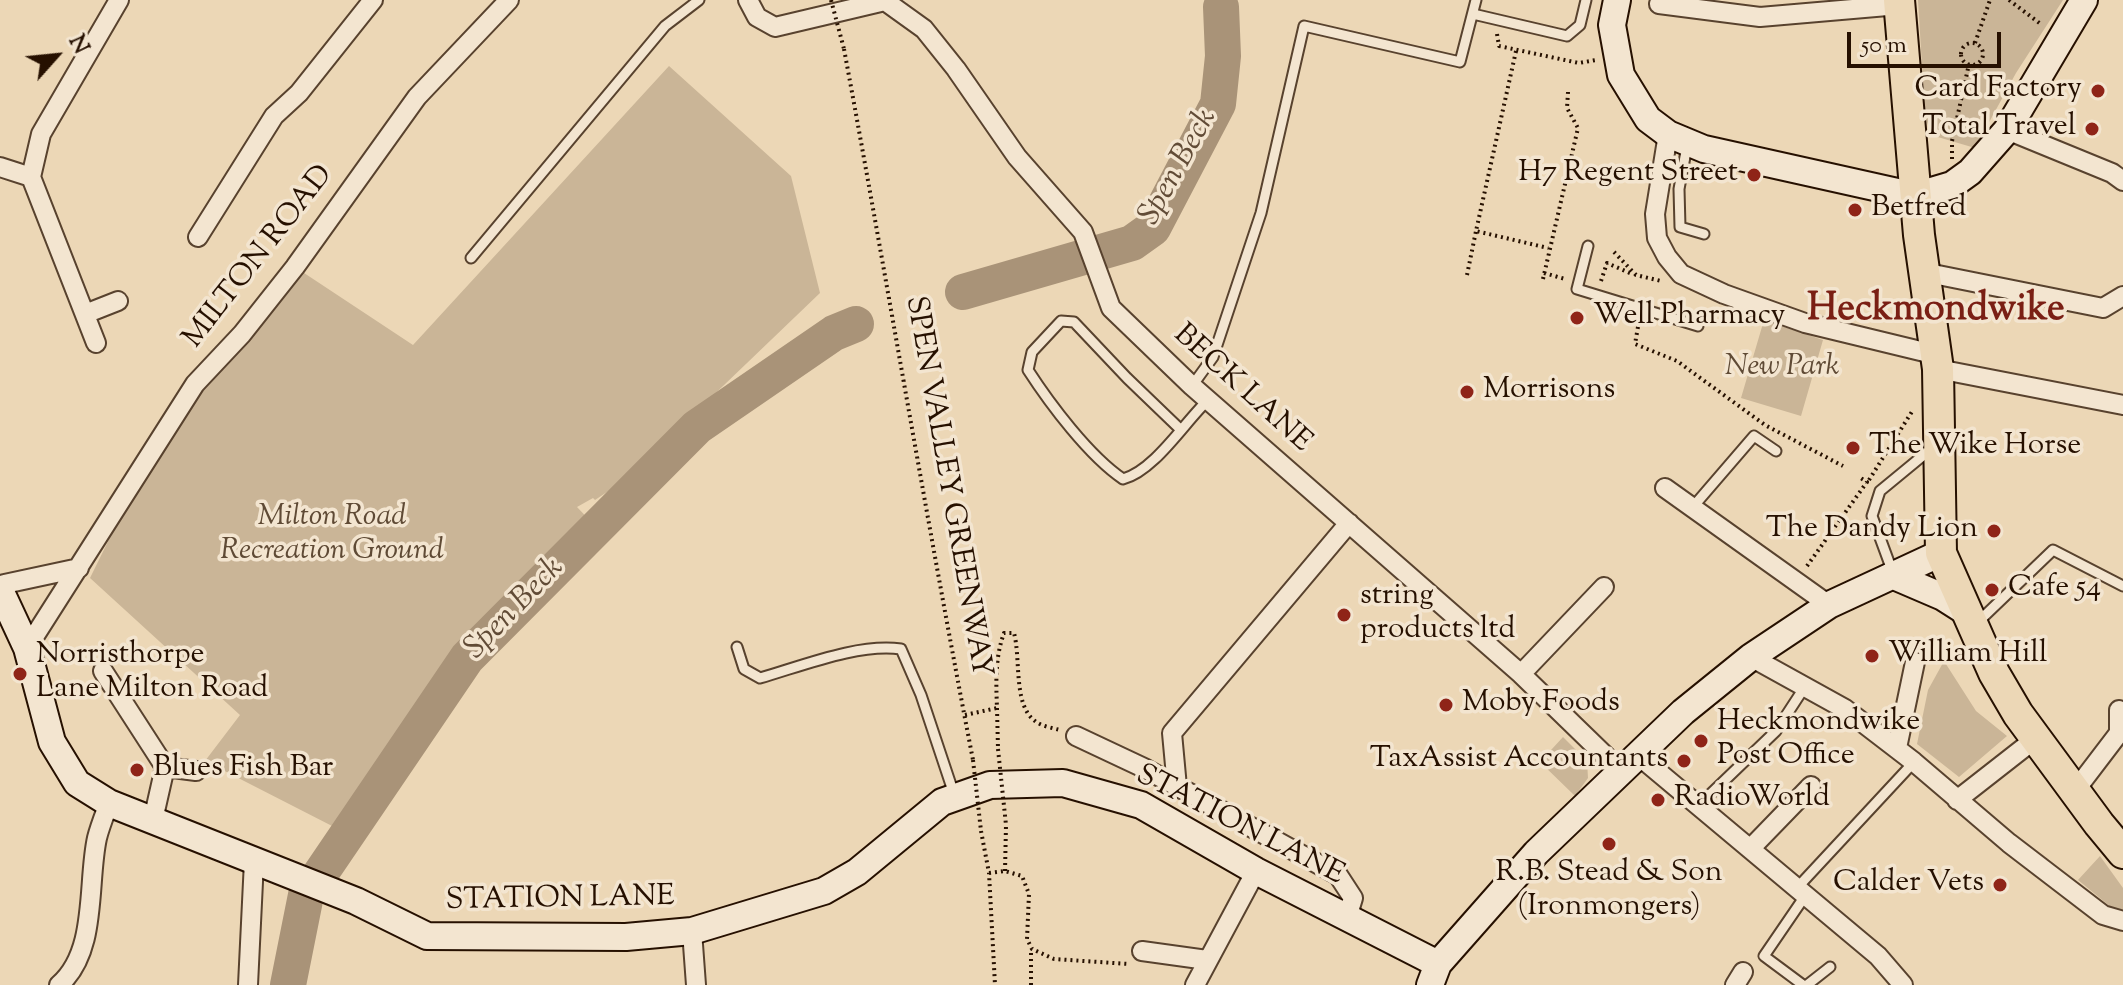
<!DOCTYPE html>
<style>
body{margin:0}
#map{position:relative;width:2123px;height:985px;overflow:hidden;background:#ecd7b6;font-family:"Sorts Mill Goudy",serif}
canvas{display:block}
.north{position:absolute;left:16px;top:16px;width:80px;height:80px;-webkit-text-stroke:6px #f3e5d0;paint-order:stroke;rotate:63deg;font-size:22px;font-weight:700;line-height:32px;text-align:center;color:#261000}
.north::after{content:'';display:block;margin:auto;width:28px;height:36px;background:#261000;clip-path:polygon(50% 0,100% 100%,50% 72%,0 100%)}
.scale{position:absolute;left:1847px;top:32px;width:154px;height:36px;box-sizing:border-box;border:4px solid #261000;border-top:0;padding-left:10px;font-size:24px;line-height:28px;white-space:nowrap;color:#261000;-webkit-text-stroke:6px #f3e5d0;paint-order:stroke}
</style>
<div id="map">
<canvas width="2123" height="985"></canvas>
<div class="north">N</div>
<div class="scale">50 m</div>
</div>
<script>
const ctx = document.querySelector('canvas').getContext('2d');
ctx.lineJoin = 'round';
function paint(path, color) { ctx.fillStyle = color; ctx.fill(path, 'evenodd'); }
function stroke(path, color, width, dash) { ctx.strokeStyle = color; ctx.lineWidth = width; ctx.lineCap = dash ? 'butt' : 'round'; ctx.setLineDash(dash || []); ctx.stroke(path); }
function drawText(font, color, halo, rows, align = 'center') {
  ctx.font = font + ' "Sorts Mill Goudy",serif'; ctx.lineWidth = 7; ctx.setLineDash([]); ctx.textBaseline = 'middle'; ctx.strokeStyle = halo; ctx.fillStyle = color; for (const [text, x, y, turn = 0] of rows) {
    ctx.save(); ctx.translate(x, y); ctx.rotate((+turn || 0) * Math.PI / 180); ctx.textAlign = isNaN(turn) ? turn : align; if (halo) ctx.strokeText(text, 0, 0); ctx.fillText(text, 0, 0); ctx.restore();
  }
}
const green = new Path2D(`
 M 1918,0 L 2063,0 L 2016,73 L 1975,148 L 1931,135 L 1925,115 Z
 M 669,66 L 791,176 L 820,293 L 625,480 L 595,500 L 593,498 L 577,507 L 597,528 L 336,828 L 205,761 L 240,715 L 90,578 L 157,442 L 295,267 L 413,345 Z
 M 1764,320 L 1823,340 L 1801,416 L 1741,398 Z
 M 1944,661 L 1976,711 L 2007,736 L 1959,777 L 1917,744 L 1928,690 Z
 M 1563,737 L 1587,761 L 1588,778 L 1575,796 L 1540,762 Z
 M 2100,856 L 2123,888 L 2123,911 L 2112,908 L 2078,880 Z`);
const river = new Path2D(`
 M 963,292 L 1132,243 L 1153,228 L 1218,104 L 1223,56 L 1221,7
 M 288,985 L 306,895 L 467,658 L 697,427 L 834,333 L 856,324`);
const path = new Path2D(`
 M 2009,0 L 2042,25
 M 1497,34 L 1499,46 L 1579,63 L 1596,60
 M 1975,43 L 1990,0
 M1961 54a11 11 0 1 1 22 0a11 11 0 1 1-22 0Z
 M 844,49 C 888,286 927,523 973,760
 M 1516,51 L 1476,231 L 1548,248
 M 1952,159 L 1952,141 L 1969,64
 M 1614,252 L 1636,275 L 1661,281
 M 1544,273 L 1565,279
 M 1467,275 L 1476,231
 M 1543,279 L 1578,128 L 1567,108 L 1568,92
 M 1601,281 L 1607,263 L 1632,274
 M 1639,321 L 1635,344 L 1677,361 L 1765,425 L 1843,466
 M 1869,480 L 1913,410
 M 1807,566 L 1867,482 L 1859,477
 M 997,708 L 998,749
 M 965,715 L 997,708 C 996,681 995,658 1004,633 L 1014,633 C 1021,659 1013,705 1035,721 C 1041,726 1052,728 1060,730
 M 981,831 L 989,873 L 995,985
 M 1005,871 L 1006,825
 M 989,873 L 1005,871 L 1022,876 L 1029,894 L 1027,939 L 1032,949 L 1054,959 L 1129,964
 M 1031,985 L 1031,949`);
const lane = new Path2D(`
 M 1473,14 L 1567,36 L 1580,25 L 1586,0
 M 1687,146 L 1679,189 L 1680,227 L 1704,234
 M 1588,246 L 1577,289 L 1698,326
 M 471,258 L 665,26 L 699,0
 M 1192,386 L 1213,357 L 1261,213 L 1304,26 L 1460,62 L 1476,0
 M 1180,429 L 1127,378 L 1074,322 L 1061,321 L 1032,352 L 1028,370 C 1050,404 1089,456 1123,479 C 1154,471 1184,423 1208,400
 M 1692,508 L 1754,436 L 1776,451
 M 1893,573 L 1872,516 L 1880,491 L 1931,449
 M 1978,622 L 2053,550 L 2123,586
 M 737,647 L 744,669 L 760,678 C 802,666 858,643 901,649 L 921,695 L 954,794
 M 1698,806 L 1776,731 L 1804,688
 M 1796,889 L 1914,762
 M 1803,985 L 1764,956 L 1805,896
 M 1807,985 L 1830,967`);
const street = new Path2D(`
 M 748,0 L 757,17 L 775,27 L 885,1 L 924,29 L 956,69 L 1017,157 L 1083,232 L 1111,308 L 1192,386 L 1521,674 L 1622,772
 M 1659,4 L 1760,17 L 1899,5
 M 2007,130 L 2112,173 L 2123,181
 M 1668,134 L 1655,214 L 1657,238 L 1667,257 L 1681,274 L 1724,294 L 1805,323 L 1937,355
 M 0,167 L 31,177
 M 198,237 L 274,116 L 299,93 L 373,0
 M 1923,272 L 2103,308 L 2123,296
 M 85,314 L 118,301
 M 96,343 L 31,177 L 41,134 L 119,0
 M 1938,369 L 2123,405
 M 1665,488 L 1829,605
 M 0,585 L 79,568
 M 27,648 L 195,384 L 242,334 L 295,267 L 417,97 L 509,0
 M 1751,657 L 1845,709 L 1914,762 L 2009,843 L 2103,915 L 2123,921
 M 103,671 L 165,767 L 153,820
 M 1521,674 L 1604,587
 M 1076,736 L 1144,768 L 1338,875 L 1353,898 L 1347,918
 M 1897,748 L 1915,662
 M 1639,756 L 1878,956 L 1903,985
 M 165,767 L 196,771
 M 1177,787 L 1172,733 L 1349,523
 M 2074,792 L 2119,733 L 2119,710
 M 1957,800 L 2035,739
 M 1750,849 L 1811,786
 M 692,931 L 696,985
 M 1142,951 L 1207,960
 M 59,985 C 98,951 87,883 97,838 C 100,826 105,814 109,803
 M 248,985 L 254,861
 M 1195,985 L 1256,871
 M 1735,985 L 1743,972`);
const secondary = new Path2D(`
 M 1617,0 L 1612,25 L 1621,75 L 1648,119 L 1668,134 L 1704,149 L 1915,196 L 1952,185 L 1970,172 L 2007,130 L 2084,0
 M 1894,576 L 1943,597 L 1965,611
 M 0,590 L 27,648 L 52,742 L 77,783 L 109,803 L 356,901 L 427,936 L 626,937 L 692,931 L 824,891 L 857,872 L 942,802 L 990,785 L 1063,783 L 1141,805 L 1256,871 L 1438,964
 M 1430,985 L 1438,964 L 1536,853 L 1683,712 L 1751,657 L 1829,605 L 1941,553`);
const primary = new Path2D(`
 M 1899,0 L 1919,235 L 1938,369 L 1941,553 L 1994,673 L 2018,714 L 2099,824 L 2123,853`);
const pathBridge = new Path2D(`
 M 831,0 L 844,49
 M 998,749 L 1006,825
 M 973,760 L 981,831`);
const markers = [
 [2098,91,8,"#8f2418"],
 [2092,129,8,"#8f2418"],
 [1754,175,8,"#8f2418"],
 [1855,210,8,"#8f2418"],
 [1577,318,8,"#8f2418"],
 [1467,392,8,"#8f2418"],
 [1853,448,8,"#8f2418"],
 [1994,531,8,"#8f2418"],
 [1992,590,8,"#8f2418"],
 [1344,615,8,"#8f2418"],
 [1872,656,8,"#8f2418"],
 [20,674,8,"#8f2418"],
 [1446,705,8,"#8f2418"],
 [1701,741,8,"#8f2418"],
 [1684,761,8,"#8f2418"],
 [137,770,8,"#8f2418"],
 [1658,800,8,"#8f2418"],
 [1609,844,8,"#8f2418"],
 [2000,885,8,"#8f2418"]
];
const poiNames = [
 ["Card Factory",2082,91,"right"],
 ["Total Travel",2076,129,"right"],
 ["H7 Regent Street",1738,175,"right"],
 ["Betfred",1871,210],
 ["Well Pharmacy",1593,318],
 ["Morrisons",1483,392],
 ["The Wike Horse",1869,448],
 ["The Dandy Lion",1978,531,"right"],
 ["Cafe 54",2008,590],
 ["string",1360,598],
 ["products ltd",1360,632],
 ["William Hill",1888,656],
 ["Norristhorpe",36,657],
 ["Lane Milton Road",36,691],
 ["Moby Foods",1462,705],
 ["Heckmondwike",1717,724],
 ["Post Office",1717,758],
 ["TaxAssist Accountants",1668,761,"right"],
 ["Blues Fish Bar",153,770],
 ["RadioWorld",1674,800],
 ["R.B. Stead & Son",1609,875,"center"],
 ["(Ironmongers)",1609,909,"center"],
 ["Calder Vets",1984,885,"right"]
];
const streetNames = [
 ["MILTON ROAD",260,258,-52],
 ["BECK LANE",1241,390,42],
 ["SPEN VALLEY GREENWAY",946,487,80],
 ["STATION LANE",1239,827,27],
 ["STATION LANE",560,901,-1]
];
const parkNames = [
 ["New Park",1782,369],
 ["Milton Road",332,519],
 ["Recreation Ground",332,553]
];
const waterNames = [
 ["Spen Beck",1180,168,-61],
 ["Spen Beck",516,610,-46]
];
const districtNames = [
 ["Heckmondwike",1936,313]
];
paint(green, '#cab597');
stroke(river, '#a99378', 36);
stroke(lane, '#58422e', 13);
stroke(street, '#58422e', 22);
stroke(secondary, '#261000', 30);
stroke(primary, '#261000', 34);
stroke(path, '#261000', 4, [2, 4]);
stroke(lane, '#f3e5d0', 9);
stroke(street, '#f3e5d0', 18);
stroke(secondary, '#f3e5d0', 26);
stroke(primary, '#ecd7b6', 30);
stroke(pathBridge, '#261000', 4, [2, 4]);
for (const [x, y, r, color] of markers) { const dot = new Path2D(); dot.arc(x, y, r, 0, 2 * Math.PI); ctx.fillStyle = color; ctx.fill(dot); stroke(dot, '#f3e5d0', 3); }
drawText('30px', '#261000', '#f3e5d0', poiNames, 'left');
drawText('30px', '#261000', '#f3e5d0', streetNames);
drawText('italic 30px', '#5f4a35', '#f3e5d0', parkNames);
drawText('italic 32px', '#614b36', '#f3e5d0', waterNames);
drawText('bold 38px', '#7a1f14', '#f3e5d0', districtNames);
</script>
